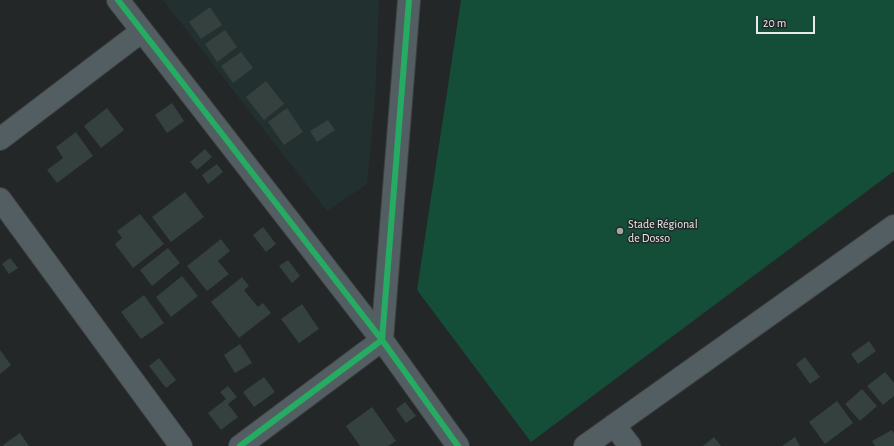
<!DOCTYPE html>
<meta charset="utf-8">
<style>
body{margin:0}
#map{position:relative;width:894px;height:446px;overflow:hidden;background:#232727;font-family:"Alegreya Sans",sans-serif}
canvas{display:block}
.scale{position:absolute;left:756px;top:16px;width:59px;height:18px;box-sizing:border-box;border:2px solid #e6eaea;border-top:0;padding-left:5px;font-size:12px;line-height:14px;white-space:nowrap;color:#e6eaea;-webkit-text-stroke:3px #222828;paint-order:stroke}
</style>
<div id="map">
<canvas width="894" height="446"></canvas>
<div class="scale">20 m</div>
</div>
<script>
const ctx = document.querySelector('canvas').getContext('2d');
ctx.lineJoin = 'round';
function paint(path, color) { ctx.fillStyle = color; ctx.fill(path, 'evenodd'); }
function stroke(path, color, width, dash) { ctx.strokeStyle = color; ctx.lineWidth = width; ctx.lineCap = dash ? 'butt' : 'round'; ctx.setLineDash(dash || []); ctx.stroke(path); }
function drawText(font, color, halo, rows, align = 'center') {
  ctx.font = font + ' "Alegreya Sans",sans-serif'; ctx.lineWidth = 3; ctx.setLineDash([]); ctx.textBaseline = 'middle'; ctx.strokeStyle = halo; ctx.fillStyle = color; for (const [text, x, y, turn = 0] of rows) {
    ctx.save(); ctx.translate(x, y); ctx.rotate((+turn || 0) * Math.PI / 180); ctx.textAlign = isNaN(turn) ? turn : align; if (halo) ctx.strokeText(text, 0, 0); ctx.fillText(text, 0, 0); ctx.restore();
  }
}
const built = new Path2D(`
 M 163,0 L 379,0 L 375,101 L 367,184 L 327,211 Z`);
const green = new Path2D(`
 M 461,0 L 894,0 L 894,171 L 531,442 L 417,290 Z`);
const building = new Path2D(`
 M 210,7 L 222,25 L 201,39 L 189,22 Z
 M 225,30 L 237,47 L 217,62 L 205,44 Z
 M 241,52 L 253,68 L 233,83 L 221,66 Z
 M 266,81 L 284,104 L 264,120 L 246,97 Z
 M 172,103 L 184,121 L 167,133 L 155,115 Z
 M 107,108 L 124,130 L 101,148 L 84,126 Z
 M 287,108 L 303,132 L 284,145 L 268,122 Z
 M 328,120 L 335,130 L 317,142 L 310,131 Z
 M 76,132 L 93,156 L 57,183 L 47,170 L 63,158 L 56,147 Z
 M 205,149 L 212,157 L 197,170 L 190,162 Z
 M 217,164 L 223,172 L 208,184 L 202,175 Z
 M 185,192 L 204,217 L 171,242 L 152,217 Z
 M 140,214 L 164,244 L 133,268 L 115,244 L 122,238 L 117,231 Z
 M 263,227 L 276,244 L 266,252 L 253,235 Z
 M 221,239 L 230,251 L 218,261 L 229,274 L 207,291 L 187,266 Z
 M 168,248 L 180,263 L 152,286 L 140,270 Z
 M 10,258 L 18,268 L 9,274 L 2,264 Z
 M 288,260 L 300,276 L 292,283 L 279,266 Z
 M 182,276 L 198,296 L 171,317 L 156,297 Z
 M 242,277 L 249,286 L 244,290 L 258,307 L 263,303 L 271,313 L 239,338 L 211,302 Z
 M 144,295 L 164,323 L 141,339 L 121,312 Z
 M 302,304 L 319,329 L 299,343 L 281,319 Z
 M 869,341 L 876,351 L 858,364 L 851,354 Z
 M 240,344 L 252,363 L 235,373 L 224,355 Z
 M 0,350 L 11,365 L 0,374 Z
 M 805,357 L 820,377 L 810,384 L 796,364 Z
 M 159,358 L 176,380 L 166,388 L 149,366 Z
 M 885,372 L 894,383 L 894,396 L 883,405 L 867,386 Z
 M 264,377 L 275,392 L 254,407 L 243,392 Z
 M 228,386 L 237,397 L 228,404 L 238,417 L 221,430 L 208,413 L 226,399 L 220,392 Z
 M 862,389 L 877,406 L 860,421 L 845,404 Z
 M 837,401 L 853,423 L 825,444 L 809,422 Z
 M 405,402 L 416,416 L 406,423 L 396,409 Z
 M 372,407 L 396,441 L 388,446 L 360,446 L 346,426 Z
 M 892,430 L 894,433 L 894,446 L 875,446 L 872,441 Z
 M 20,433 L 29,446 L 4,446 L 3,445 Z
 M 714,437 L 721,446 L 703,446 Z
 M 795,437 L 800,446 L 782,446 Z`);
const minor = new Path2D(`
 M 118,0 L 382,340 L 458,446
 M 0,139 L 142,31
 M 0,199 L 181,446
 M 614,425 L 630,446
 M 240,446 L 382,340 L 409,0
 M 585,446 L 894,226`);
const cycleway = new Path2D(`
 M 118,0 L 382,340 L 458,446
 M 240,446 L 382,340 L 409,0`);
const markers = [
 [620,231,4,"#a2a6a6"]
];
const poiNames = [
 ["Stade Régional",628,224],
 ["de Dosso",628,238]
];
paint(built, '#233030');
paint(green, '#154e38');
paint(building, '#35413f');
stroke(minor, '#3f4141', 24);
stroke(minor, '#535e62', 22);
stroke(cycleway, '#26ab63', 6);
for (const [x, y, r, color] of markers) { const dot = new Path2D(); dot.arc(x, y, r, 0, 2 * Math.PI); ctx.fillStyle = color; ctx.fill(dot); stroke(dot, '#222828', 1.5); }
drawText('12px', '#e6eaea', '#222828', poiNames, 'left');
</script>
